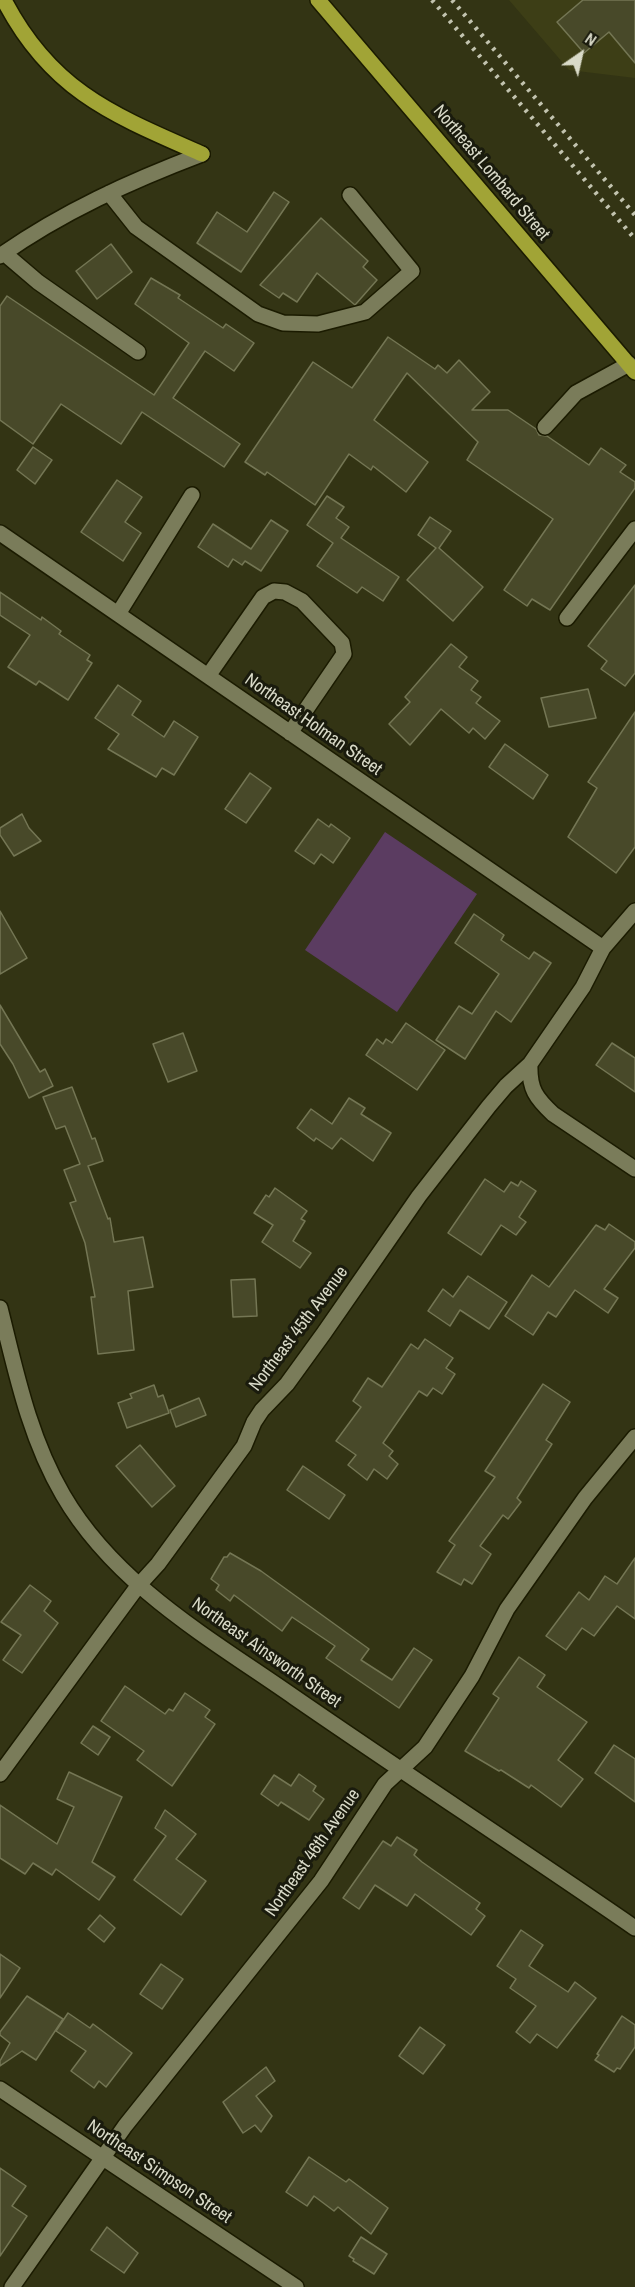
<!DOCTYPE html>
<style>
body{margin:0}
#map{position:relative;width:635px;height:2287px;overflow:hidden;background:#333414;font-family:"Archivo Narrow",sans-serif}
canvas{display:block}
.north{position:absolute;left:551px;top:24px;width:60px;height:60px;-webkit-text-stroke:4px #1a1b0d;paint-order:stroke;rotate:34deg;font-size:16px;font-weight:700;line-height:24px;text-align:center;color:#d9dac8}
.north::after{content:'';display:block;margin:auto;width:21px;height:27px;background:#d9dac8;clip-path:polygon(50% 0,100% 100%,50% 72%,0 100%)}
</style>
<div id="map">
<canvas width="635" height="2287"></canvas>
<div class="north">N</div>
</div>
<script>
const ctx = document.querySelector('canvas').getContext('2d');
ctx.lineJoin = 'round';
function paint(path, color) { ctx.fillStyle = color; ctx.fill(path, 'evenodd'); }
function stroke(path, color, width, dash) { ctx.strokeStyle = color; ctx.lineWidth = width; ctx.lineCap = dash ? 'butt' : 'round'; ctx.setLineDash(dash || []); ctx.stroke(path); }
function drawText(font, color, halo, rows, align = 'center') {
  ctx.font = font + ' "Archivo Narrow",sans-serif'; ctx.lineWidth = 6; ctx.setLineDash([]); ctx.textBaseline = 'middle'; ctx.strokeStyle = halo; ctx.fillStyle = color; for (const [text, x, y, turn = 0] of rows) {
    ctx.save(); ctx.translate(x, y); ctx.rotate((+turn || 0) * Math.PI / 180); ctx.textAlign = isNaN(turn) ? turn : align; if (halo) ctx.strokeText(text, 0, 0); ctx.fillText(text, 0, 0); ctx.restore();
  }
}
const built = new Path2D(`
 M 509,0 L 635,0 L 635,78 L 569,70 Z`);
const green = new Path2D(`
 M 385,832 L 477,894 L 397,1012 L 305,950 Z`);
const building = new Path2D(`
 M 583,0 L 635,0 L 635,63 L 609,32 L 584,53 L 557,22 Z
 M 274,192 L 289,202 L 241,272 L 197,243 L 217,212 L 247,232 Z
 M 321,218 L 368,261 L 363,267 L 377,280 L 355,305 L 317,273 L 297,302 L 283,293 L 279,298 L 260,285 Z
 M 111,244 L 132,272 L 97,299 L 76,271 Z
 M 151,278 L 180,295 L 178,298 L 223,328 L 226,324 L 254,343 L 234,371 L 205,351 L 173,398 L 240,444 L 224,467 L 142,412 L 121,444 L 61,404 L 33,444 L 0,420 L 0,306 L 7,296 L 154,395 L 189,343 L 135,304 Z
 M 388,337 L 435,369 L 438,365 L 447,373 L 459,360 L 490,392 L 472,410 L 508,410 L 536,429 L 539,435 L 547,436 L 589,465 L 601,448 L 626,465 L 620,472 L 635,482 L 635,488 L 550,610 L 532,599 L 527,606 L 504,590 L 553,519 L 467,460 L 478,442 L 407,373 L 374,420 L 428,462 L 406,492 L 373,466 L 371,470 L 349,454 L 315,505 L 267,472 L 265,475 L 245,462 L 313,362 L 352,388 Z
 M 33,447 L 52,460 L 35,484 L 17,470 Z
 M 117,480 L 142,497 L 125,522 L 141,533 L 123,561 L 81,532 Z
 M 327,496 L 344,507 L 336,518 L 349,527 L 341,538 L 399,577 L 383,601 L 362,587 L 357,593 L 317,566 L 333,543 L 307,525 Z
 M 430,517 L 451,531 L 439,548 L 483,587 L 453,621 L 407,580 L 436,548 L 418,535 Z
 M 271,520 L 288,531 L 261,571 L 245,561 L 242,565 L 233,559 L 228,567 L 198,547 L 213,524 L 251,549 Z
 M 635,585 L 635,673 L 625,686 L 601,669 L 607,661 L 588,646 Z
 M 0,592 L 41,620 L 42,617 L 61,631 L 59,634 L 90,655 L 87,660 L 92,663 L 68,700 L 39,681 L 36,685 L 8,667 L 30,635 L 0,615 Z
 M 451,644 L 467,657 L 459,667 L 478,681 L 471,690 L 481,697 L 476,703 L 500,721 L 485,739 L 473,728 L 469,733 L 441,709 L 410,745 L 389,724 L 410,702 L 405,697 Z
 M 118,685 L 141,701 L 132,715 L 164,737 L 174,721 L 198,737 L 174,775 L 162,768 L 156,777 L 108,749 L 119,734 L 95,718 Z
 M 588,689 L 596,718 L 549,727 L 541,698 Z
 M 635,712 L 635,847 L 616,873 L 568,837 L 597,788 L 588,782 Z
 M 505,744 L 548,775 L 533,799 L 489,767 Z
 M 250,773 L 271,788 L 246,823 L 225,809 Z
 M 22,814 L 29,828 L 41,841 L 14,856 L 0,835 L 0,828 Z
 M 318,819 L 329,827 L 331,824 L 350,838 L 333,863 L 321,854 L 314,864 L 295,851 Z
 M 0,911 L 27,958 L 0,974 Z
 M 474,914 L 504,935 L 501,940 L 529,959 L 534,952 L 551,963 L 511,1022 L 496,1011 L 465,1059 L 436,1040 L 459,1006 L 472,1014 L 499,974 L 455,943 Z
 M 0,1005 L 40,1072 L 45,1069 L 53,1086 L 29,1098 L 13,1064 L 0,1044 Z
 M 406,1023 L 445,1050 L 417,1090 L 366,1055 L 377,1039 L 383,1044 L 386,1039 L 392,1043 Z
 M 183,1033 L 197,1071 L 168,1082 L 153,1044 Z
 M 612,1043 L 635,1058 L 635,1092 L 596,1065 Z
 M 72,1087 L 92,1139 L 95,1138 L 103,1161 L 88,1166 L 108,1219 L 110,1218 L 114,1242 L 143,1237 L 153,1287 L 128,1291 L 134,1350 L 98,1354 L 91,1297 L 95,1297 L 85,1243 L 70,1203 L 76,1201 L 64,1170 L 80,1164 L 65,1126 L 56,1129 L 43,1097 Z
 M 349,1098 L 365,1108 L 361,1114 L 391,1133 L 373,1161 L 341,1138 L 332,1149 L 316,1138 L 314,1141 L 297,1128 L 311,1109 L 332,1124 Z
 M 485,1179 L 504,1192 L 511,1182 L 518,1186 L 521,1181 L 536,1191 L 519,1217 L 526,1222 L 516,1235 L 501,1225 L 481,1255 L 448,1233 Z
 M 275,1188 L 307,1211 L 301,1219 L 305,1221 L 293,1241 L 311,1253 L 300,1268 L 262,1242 L 273,1225 L 254,1213 L 266,1195 L 269,1197 Z
 M 609,1224 L 635,1242 L 635,1248 L 604,1289 L 618,1298 L 608,1313 L 575,1290 L 556,1317 L 548,1312 L 533,1335 L 505,1316 L 532,1275 L 549,1287 L 596,1225 L 605,1230 Z
 M 468,1276 L 507,1302 L 489,1329 L 460,1310 L 450,1326 L 428,1311 L 443,1289 L 453,1297 Z
 M 255,1279 L 257,1316 L 233,1317 L 231,1280 Z
 M 425,1339 L 453,1358 L 446,1368 L 455,1374 L 442,1394 L 433,1388 L 427,1396 L 419,1391 L 383,1443 L 393,1451 L 389,1456 L 398,1464 L 387,1479 L 374,1469 L 367,1480 L 348,1465 L 356,1455 L 336,1441 L 361,1407 L 353,1401 L 368,1378 L 382,1387 L 411,1344 L 418,1349 Z
 M 543,1384 L 570,1402 L 546,1440 L 552,1444 L 517,1498 L 521,1502 L 508,1519 L 503,1515 L 480,1546 L 491,1554 L 472,1584 L 464,1579 L 461,1585 L 437,1572 L 455,1545 L 449,1541 L 495,1477 L 485,1471 Z
 M 154,1385 L 158,1397 L 163,1395 L 169,1413 L 127,1428 L 118,1403 L 132,1398 L 130,1394 Z
 M 199,1398 L 206,1415 L 176,1427 L 170,1410 Z
 M 140,1445 L 175,1486 L 152,1507 L 116,1466 Z
 M 303,1466 L 345,1495 L 329,1519 L 287,1490 Z
 M 230,1553 L 261,1571 L 369,1649 L 361,1660 L 392,1680 L 414,1648 L 432,1660 L 399,1708 L 326,1658 L 335,1646 L 292,1617 L 282,1631 L 234,1595 L 230,1601 L 216,1590 L 219,1585 L 211,1579 L 224,1557 L 227,1557 Z
 M 635,1558 L 635,1619 L 617,1606 L 594,1636 L 582,1628 L 566,1650 L 546,1636 L 579,1592 L 589,1600 L 605,1576 L 617,1584 Z
 M 30,1585 L 51,1601 L 44,1611 L 58,1623 L 22,1673 L 3,1660 L 21,1635 L 1,1622 Z
 M 519,1657 L 545,1675 L 537,1687 L 587,1722 L 558,1760 L 583,1779 L 561,1807 L 531,1785 L 529,1788 L 501,1770 L 499,1771 L 465,1751 L 499,1698 L 493,1694 Z
 M 125,1686 L 165,1714 L 169,1709 L 173,1711 L 185,1693 L 210,1710 L 205,1717 L 215,1724 L 172,1786 L 137,1760 L 144,1751 L 101,1721 Z
 M 93,1726 L 110,1737 L 98,1755 L 81,1743 Z
 M 614,1745 L 635,1759 L 635,1802 L 595,1773 Z
 M 69,1772 L 122,1797 L 92,1862 L 115,1877 L 99,1900 L 56,1869 L 52,1875 L 33,1863 L 25,1874 L 0,1858 L 0,1805 L 57,1844 L 74,1807 L 57,1799 Z
 M 299,1774 L 316,1786 L 313,1791 L 324,1799 L 309,1820 L 281,1802 L 278,1806 L 261,1794 L 274,1775 L 291,1786 Z
 M 165,1810 L 196,1834 L 176,1859 L 206,1881 L 181,1915 L 134,1880 L 166,1836 L 155,1828 Z
 M 397,1837 L 417,1850 L 414,1855 L 422,1862 L 480,1903 L 476,1909 L 485,1916 L 471,1935 L 415,1894 L 407,1906 L 375,1885 L 359,1909 L 343,1898 L 383,1841 L 391,1846 Z
 M 100,1915 L 115,1928 L 104,1942 L 88,1929 Z
 M 521,1930 L 543,1945 L 529,1966 L 568,1992 L 575,1982 L 596,1998 L 557,2048 L 537,2034 L 530,2043 L 516,2032 L 536,2006 L 510,1988 L 516,1979 L 497,1966 Z
 M 0,1954 L 20,1968 L 0,1998 Z
 M 161,1964 L 183,1979 L 162,2009 L 140,1994 Z
 M 27,1996 L 63,2019 L 36,2060 L 22,2051 L 0,2066 L 0,2061 L 10,2043 L 0,2035 L 0,2032 Z
 M 68,2013 L 90,2028 L 93,2024 L 132,2053 L 106,2087 L 99,2081 L 94,2088 L 71,2071 L 86,2051 L 56,2031 Z
 M 622,2016 L 635,2025 L 635,2047 L 620,2069 L 617,2068 L 614,2072 L 595,2060 L 599,2055 L 597,2054 Z
 M 420,2027 L 445,2045 L 423,2074 L 399,2056 Z
 M 266,2067 L 275,2081 L 256,2096 L 272,2116 L 261,2132 L 255,2125 L 243,2133 L 223,2102 Z
 M 309,2157 L 346,2182 L 349,2179 L 388,2208 L 371,2234 L 338,2207 L 334,2211 L 314,2196 L 307,2206 L 286,2192 Z
 M 0,2168 L 26,2186 L 12,2206 L 27,2216 L 0,2256 Z
 M 107,2227 L 138,2253 L 124,2273 L 91,2250 Z
 M 361,2237 L 387,2254 L 374,2274 L 353,2261 L 354,2259 L 349,2256 Z`);
const minor = new Path2D(`
 M 109,193 L 136,227 L 258,314 L 283,323 L 318,324 L 365,312 L 412,271 L 350,195
 M 4,253 L 38,282 L 138,352
 M 0,256 C 62,212 131,181 202,154
 M 545,427 L 576,393 L 629,364
 M 0,533 L 603,948
 M 118,614 L 192,495
 M 567,618 L 635,529
 M 208,676 L 263,597 L 274,591 L 285,592 L 302,601 L 342,643 L 344,654 L 290,733
 M 530,1064 C 529,1089 536,1098 553,1114 L 635,1169
 M 0,1308 C 16,1372 29,1437 63,1495 C 116,1586 211,1639 294,1697 C 407,1775 522,1850 635,1928
 M 0,1774 L 107,1628 L 138,1586 L 158,1564 L 244,1446 L 254,1422 L 262,1410 L 287,1384 L 324,1333 L 419,1196 L 489,1106 L 506,1086 L 530,1064 L 583,987 L 603,948 L 635,911
 M 0,2089 L 296,2287
 M 12,2287 L 125,2126 L 321,1881 L 385,1784 L 425,1747 L 472,1676 L 507,1609 L 585,1498 L 635,1437`);
const major = new Path2D(`
 M 4,0 C 51,91 113,115 202,154
 M 318,0 L 635,372`);
const rail = new Path2D(`
 M 432,0 L 635,239
 M 452,0 L 635,215`);
const streetNames = [
 ["Northeast Lombard Street",491,173,50],
 ["Northeast Holman Street",313,725,35],
 ["Northeast 45th Avenue",299,1329,-53],
 ["Northeast Ainsworth Street",266,1653,35],
 ["Northeast 46th Avenue",313,1853,-55],
 ["Northeast Simpson Street",159,2172,34]
];
paint(built, '#3d3e16');
paint(green, '#5b3c61');
paint(building, '#484929');
stroke(building, '#747654', 1.5);
stroke(minor, '#1b1b00', 18);
stroke(major, '#1b1b00', 18);
stroke(minor, '#7a7c5a', 15);
stroke(major, '#a1a436', 15);
stroke(rail, '#c2c3af', 4.5, [3, 6]);
drawText('18px', '#d9dac8', '#1a1b0d', streetNames);
</script>
